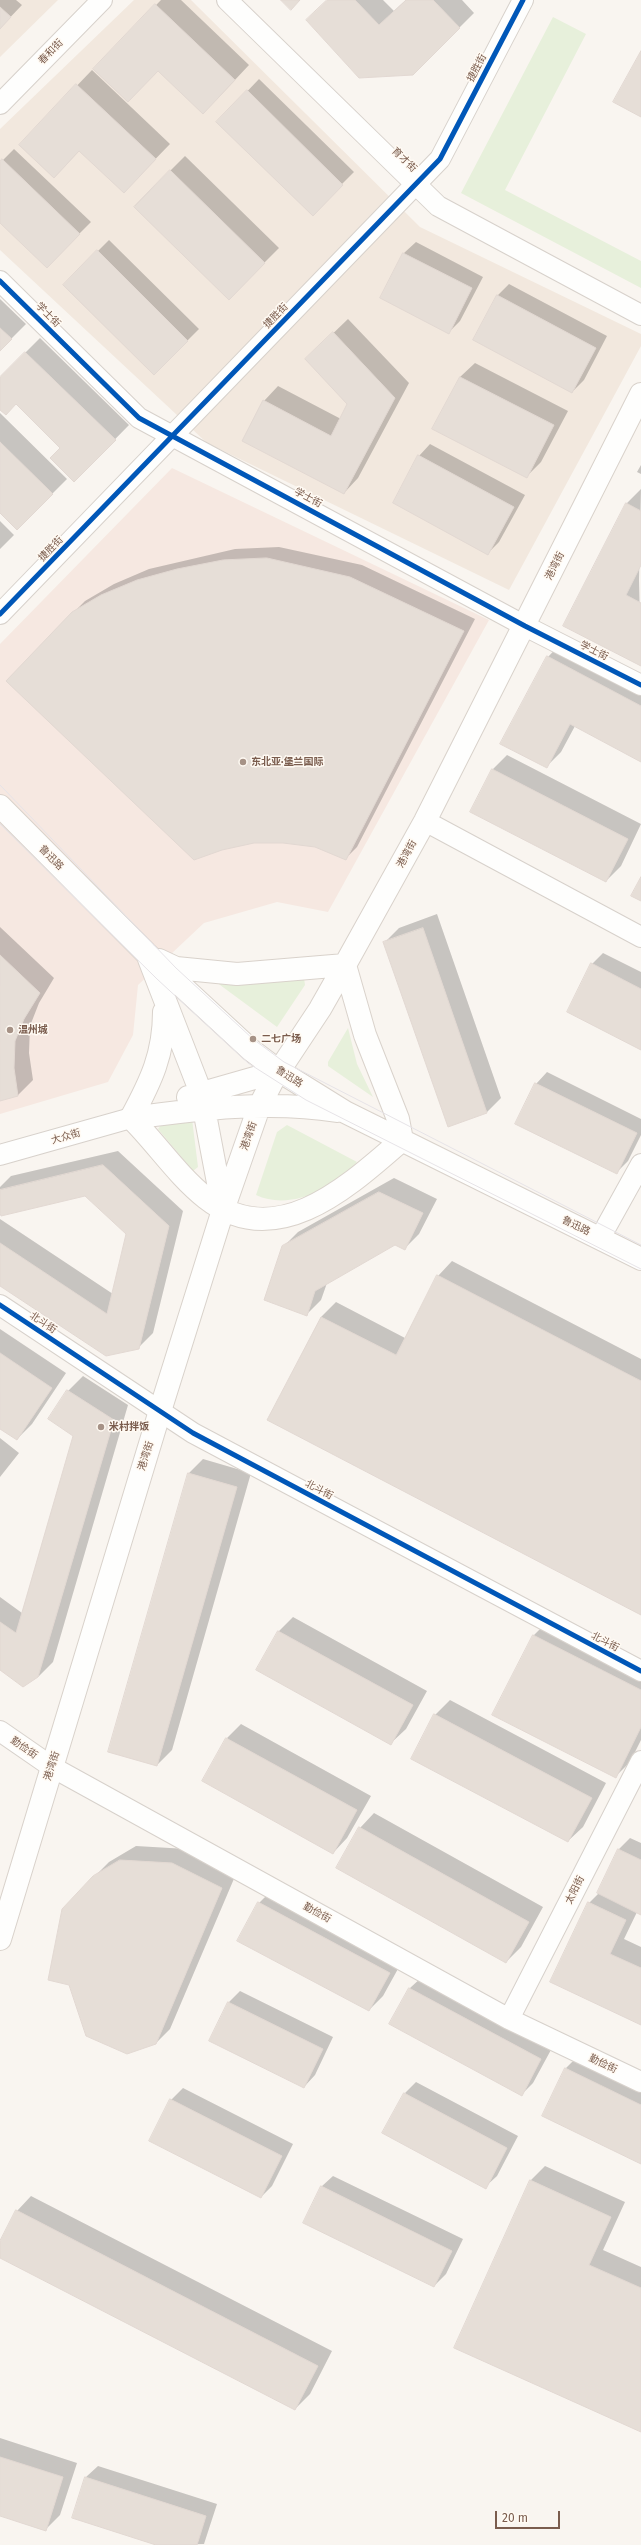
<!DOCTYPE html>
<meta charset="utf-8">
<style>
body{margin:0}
#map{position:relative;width:641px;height:2545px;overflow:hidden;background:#f9f5f0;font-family:"Fira Sans",sans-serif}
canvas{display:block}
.scale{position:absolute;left:495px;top:2511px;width:65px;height:18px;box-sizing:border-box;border:2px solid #7a5c4d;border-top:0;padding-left:5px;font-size:12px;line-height:14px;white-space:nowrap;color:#7a5c4d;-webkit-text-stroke:3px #fffaf3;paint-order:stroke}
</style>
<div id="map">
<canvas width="641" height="2545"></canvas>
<div class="scale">20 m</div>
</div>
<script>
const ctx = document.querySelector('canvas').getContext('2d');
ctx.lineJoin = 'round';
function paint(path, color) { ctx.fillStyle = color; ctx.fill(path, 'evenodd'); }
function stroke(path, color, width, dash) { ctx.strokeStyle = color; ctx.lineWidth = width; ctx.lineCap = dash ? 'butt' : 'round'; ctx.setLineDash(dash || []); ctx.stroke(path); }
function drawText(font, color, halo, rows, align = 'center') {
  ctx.font = font + ' "Fira Sans","Noto Sans SC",sans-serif'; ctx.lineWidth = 3; ctx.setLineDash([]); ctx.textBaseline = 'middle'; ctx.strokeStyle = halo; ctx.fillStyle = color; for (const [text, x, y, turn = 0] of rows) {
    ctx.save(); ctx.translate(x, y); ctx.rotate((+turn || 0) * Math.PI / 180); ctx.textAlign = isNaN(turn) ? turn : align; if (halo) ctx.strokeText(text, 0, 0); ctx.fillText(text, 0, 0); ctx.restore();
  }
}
const residential = new Path2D(`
 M 0,0 L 58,0 L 0,57 Z
 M 134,0 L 191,0 L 420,227 L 641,334 L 641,346 L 509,590 L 207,443 L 0,250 L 0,129 Z`);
const commercial = new Path2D(`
 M 172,468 L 489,620 L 328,912 L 277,902 L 204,923 L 138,985 L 133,1035 L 108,1082 L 0,1114 L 0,644 Z`);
const green = new Path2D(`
 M 553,17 L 586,34 L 505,190 L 641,261 L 641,288 L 461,193 Z
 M 304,978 L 305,985 L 277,1027 L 216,982 Z
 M 348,1028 L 357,1064 L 373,1097 L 328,1066 L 328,1062 Z
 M 192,1119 L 198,1167 L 193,1171 L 158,1129 L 162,1124 Z
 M 287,1125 L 357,1162 C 335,1189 289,1211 256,1195 L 277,1132 Z`);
const shadow = new Path2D(`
 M 0,0 L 16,0 L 22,5 L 0,28 Z
 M 161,0 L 181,0 L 249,65 L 218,98 L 158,70 L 94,69 Z
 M 328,0 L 383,0 L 394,11 L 406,0 L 462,0 L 474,13 L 413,74 Z
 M 92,70 L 170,144 L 138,177 L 80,150 L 54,177 L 20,145 Z
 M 259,79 L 354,172 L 312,214 L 218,122 Z
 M 14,149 L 91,222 L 58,255 L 0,222 L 0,163 Z
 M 185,156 L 279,248 L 229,298 L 135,206 Z
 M 109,240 L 199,329 L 154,374 L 64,285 Z
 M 416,242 L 483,277 L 460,321 L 449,332 L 382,297 L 404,253 Z
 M 509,284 L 607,336 L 584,380 L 572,392 L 497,296 Z
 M 0,299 L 26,324 L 0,350 Z
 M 348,319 L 409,383 L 358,478 L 344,493 L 264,401 L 278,386 L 341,419 L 349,404 L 321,345 Z
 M 40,338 L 129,425 L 74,481 L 62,448 L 16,403 L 0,408 L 0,378 Z
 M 475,363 L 568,411 L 541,462 L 526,477 L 460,377 Z
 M 0,413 L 67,479 L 17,529 L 0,512 Z
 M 430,444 L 525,495 L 499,542 L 488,553 L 419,456 Z
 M 641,465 L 641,474 L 637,472 Z
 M 641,489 L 639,580 L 641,665 L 564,625 L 626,504 Z
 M 0,521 L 14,535 L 0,549 Z
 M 279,547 L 362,565 L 475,619 L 357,847 L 345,859 L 73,613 L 85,601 L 114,584 L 149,569 L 235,549 Z
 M 562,642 L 641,684 L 641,760 L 575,726 L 561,752 L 546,767 L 548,657 Z
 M 507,755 L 641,824 L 621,866 L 606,881 L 492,770 Z
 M 437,914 L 501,1098 L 487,1112 L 385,942 L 399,928 Z
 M 0,927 L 54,978 L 39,1003 L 30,1026 L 29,1053 L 33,1080 L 18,1095 L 0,1100 Z
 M 603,953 L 641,972 L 641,1048 L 592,964 Z
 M 547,1072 L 641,1119 L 641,1135 L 628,1161 L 616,1173 L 536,1084 Z
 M 118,1151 L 183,1211 L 153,1333 L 138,1348 L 0,1285 L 0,1219 L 113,1294 L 128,1234 L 85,1195 L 0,1208 L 0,1187 L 11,1176 Z
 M 394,1178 L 437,1199 L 419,1234 L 404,1249 L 395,1244 L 327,1283 L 321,1300 L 307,1314 L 283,1247 L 298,1232 Z
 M 452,1261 L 641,1359 L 641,1614 L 268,1420 L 321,1317 L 336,1302 L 405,1338 L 438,1276 Z
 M 0,1329 L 66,1373 L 32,1424 L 17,1439 L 0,1428 Z
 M 83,1376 L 128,1405 L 53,1662 L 38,1677 L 0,1669 L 0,1597 L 22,1613 L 74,1435 L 50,1419 L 68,1391 Z
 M 0,1438 L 19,1453 L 0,1477 Z
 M 203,1459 L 251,1473 L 172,1750 L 157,1765 L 188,1474 Z
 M 293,1617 L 427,1691 L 406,1729 L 391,1743 L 258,1670 L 279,1631 Z
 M 548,1621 L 641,1668 L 641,1740 L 630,1762 L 615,1777 L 533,1636 Z
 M 450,1700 L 606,1783 L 583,1827 L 568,1841 L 412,1758 L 435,1715 Z
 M 241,1724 L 371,1796 L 347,1838 L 333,1853 L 227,1738 Z
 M 374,1813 L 543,1907 L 521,1947 L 506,1962 L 360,1828 Z
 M 630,1838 L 641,1843 L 641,1914 L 637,1912 L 624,1939 L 641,1947 L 641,2024 L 552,1981 L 589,1903 L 598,1894 L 619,1849 Z
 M 136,1846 L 187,1849 L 236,1874 L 170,2029 L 155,2044 L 94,1877 L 109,1862 Z
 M 274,1888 L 404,1958 L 383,1996 L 369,2010 L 259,1903 Z
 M 422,1977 L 552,2048 L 533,2083 L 522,2094 L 391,2023 L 410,1988 Z
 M 240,1991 L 333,2037 L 315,2075 L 304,2087 L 228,2003 Z
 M 580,2054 L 641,2083 L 641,2163 L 566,2068 Z
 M 416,2082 L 518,2136 L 497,2176 L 485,2187 L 405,2093 Z
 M 183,2088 L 293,2144 L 272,2186 L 261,2197 L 171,2100 Z
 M 545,2166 L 625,2202 L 603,2250 L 641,2267 L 641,2431 L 530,2181 Z
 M 333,2176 L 463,2239 L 446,2274 L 434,2286 L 321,2187 Z
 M 31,2196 L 332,2351 L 310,2394 L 295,2409 L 0,2257 L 0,2243 L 17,2211 Z
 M 0,2438 L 77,2463 L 60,2515 L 45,2530 L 0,2515 Z
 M 98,2466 L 217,2504 L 204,2544 L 159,2545 L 73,2517 L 86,2477 Z`);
const building = new Path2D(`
 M 281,0 L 300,0 L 291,10 Z
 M 327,0 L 355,0 L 379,25 L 406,0 L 433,0 L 460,28 L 413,75 L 359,78 L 306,20 Z
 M 155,4 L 235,80 L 203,114 L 158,71 L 128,102 L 93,69 Z
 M 0,7 L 11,17 L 0,29 Z
 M 641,51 L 641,117 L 613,102 Z
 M 76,84 L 156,159 L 124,193 L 79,151 L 54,178 L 19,145 Z
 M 247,90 L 343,185 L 313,216 L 216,122 Z
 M 2,159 L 80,234 L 47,268 L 0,223 L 0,162 Z
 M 170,170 L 265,263 L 229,300 L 134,207 Z
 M 97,250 L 188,341 L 154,375 L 63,285 Z
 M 403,253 L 472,288 L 449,334 L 380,298 Z
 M 497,295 L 596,348 L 572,393 L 473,340 Z
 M 0,328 L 12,339 L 0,351 Z
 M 333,332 L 395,398 L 344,494 L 242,441 L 263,400 L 331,436 L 347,404 L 305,359 Z
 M 25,352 L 116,440 L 74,482 L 50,458 L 60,448 L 16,404 L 6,415 L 0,410 L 0,377 Z
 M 460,377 L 554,425 L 527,478 L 432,429 Z
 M 0,442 L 53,494 L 17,530 L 0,513 Z
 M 418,455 L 514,507 L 488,555 L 393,503 Z
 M 626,503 L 641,511 L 641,565 L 626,595 L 641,603 L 641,666 L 563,626 Z
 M 267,558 L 350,577 L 464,631 L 346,860 L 315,847 L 283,843 L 254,843 L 222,850 L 194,860 L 6,681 L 72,612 L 101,595 L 137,580 L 177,569 L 223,560 Z
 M 547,656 L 641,706 L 641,762 L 570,724 L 547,768 L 500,744 Z
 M 492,769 L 628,839 L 606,882 L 470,812 Z
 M 641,877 L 641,901 L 631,896 Z
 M 423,928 L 487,1113 L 448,1127 L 383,942 Z
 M 0,955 L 40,993 L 24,1019 L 15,1041 L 14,1068 L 18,1096 L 0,1101 Z
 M 591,963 L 641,989 L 641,1050 L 567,1012 Z
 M 535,1083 L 637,1133 L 617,1174 L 515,1124 Z
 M 103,1165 L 169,1226 L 139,1349 L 106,1356 L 0,1286 L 0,1243 L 107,1314 L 126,1234 L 85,1196 L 1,1216 L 0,1213 L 0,1190 Z
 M 379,1192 L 423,1213 L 405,1250 L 395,1245 L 315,1291 L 307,1316 L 264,1300 L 282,1246 Z
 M 437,1275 L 641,1381 L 641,1615 L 267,1420 L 321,1317 L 396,1355 Z
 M 0,1353 L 52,1388 L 17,1440 L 0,1429 Z
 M 67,1390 L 114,1420 L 38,1677 L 23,1687 L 0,1670 L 0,1622 L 16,1633 L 73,1436 L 48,1419 Z
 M 188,1473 L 237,1487 L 157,1766 L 108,1752 Z
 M 278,1631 L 413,1705 L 391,1745 L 256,1670 Z
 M 533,1635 L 641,1690 L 641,1727 L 616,1778 L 492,1715 Z
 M 434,1714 L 592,1798 L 568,1842 L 411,1759 Z
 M 226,1738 L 357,1810 L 333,1854 L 202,1781 Z
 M 359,1827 L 529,1922 L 506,1963 L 336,1868 Z
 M 618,1849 L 641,1860 L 641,1915 L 597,1893 Z
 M 120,1860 L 172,1863 L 222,1888 L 156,2044 L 127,2054 L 86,2036 L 69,1985 L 48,1980 L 62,1909 L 93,1876 Z
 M 258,1902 L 390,1973 L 369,2011 L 237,1941 Z
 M 588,1902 L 626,1920 L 610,1954 L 641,1968 L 641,2025 L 550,1982 Z
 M 409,1988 L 541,2059 L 522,2096 L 389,2024 Z
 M 228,2002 L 323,2049 L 304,2088 L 209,2041 Z
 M 565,2068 L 641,2105 L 641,2164 L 542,2116 Z
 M 404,2093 L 507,2148 L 486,2189 L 382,2133 Z
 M 170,2099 L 282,2156 L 261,2198 L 149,2141 Z
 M 530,2180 L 611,2217 L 589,2265 L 641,2288 L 641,2432 L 454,2348 Z
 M 321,2186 L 452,2251 L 434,2287 L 303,2223 Z
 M 16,2210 L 318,2366 L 295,2410 L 0,2258 L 0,2241 Z
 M 0,2457 L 63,2477 L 46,2531 L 0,2516 Z
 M 85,2477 L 206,2516 L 197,2545 L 156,2545 L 72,2518 Z`);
const minor = new Path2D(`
 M 227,0 L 438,206 L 641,315
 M 0,104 L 102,0
 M 0,281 L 139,418 L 525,626 L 641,685
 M 0,614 L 440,159 L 523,0
 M 425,821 L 641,937
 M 0,1155 L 131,1118
 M 600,1238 L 641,1164
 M 0,1305 L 193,1433 L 641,1671
 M 0,1731 L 52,1767 L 509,2019 L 641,2082
 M 509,2019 L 641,1761`);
const secondary = new Path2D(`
 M 0,806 L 146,953 L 251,1050 L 279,1071 L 345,1112 L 641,1259
 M 149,959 L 201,1093 L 223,1209
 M 159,960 L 176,968 L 237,974 L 345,965
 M 188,1097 L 279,1071
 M 131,1118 C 157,1144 178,1176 206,1198 C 277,1254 350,1185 402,1140 L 398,1119 L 365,1035 L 345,965
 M 131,1118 C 199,1109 270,1100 337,1111
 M 131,1118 C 151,1081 164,1054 164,1012
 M 0,1939 L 160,1411 L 223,1210 L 259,1107 L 273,1080 L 320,1009 L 345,965 L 425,821 L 641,394`);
const tram = new Path2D(`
 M 0,785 L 176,968 L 253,1039 L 284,1062 L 641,1245
 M 0,824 L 157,979 L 248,1063 L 306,1100 L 641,1269`);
const cycleway = new Path2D(`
 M 0,281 L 139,418 L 525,626 L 641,685
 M 0,614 L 440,159 L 523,0
 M 0,1305 L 193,1433 L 641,1671`);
const markers = [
 [243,762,4,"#a69286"],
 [10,1030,4,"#a69286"],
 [253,1039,4,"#a69286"],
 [101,1427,4,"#a69286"]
];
const streetNames = [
 ["春和街",51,52,-46],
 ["捷胜街",477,68,-62],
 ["育才街",404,160,44],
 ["学士街",48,315,45],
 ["捷胜街",276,316,-46],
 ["学士街",308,498,28],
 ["捷胜街",51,549,-46],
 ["港湾街",555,566,-63],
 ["学士街",594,651,27],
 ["港湾街",407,854,-61],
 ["鲁迅路",51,858,45],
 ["鲁迅路",289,1077,33],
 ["港湾街",249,1136,-71],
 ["大众街",66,1137,-16],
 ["鲁迅路",576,1226,26],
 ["北斗街",43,1323,34],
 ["港湾街",146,1456,-73],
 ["北斗街",319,1490,28],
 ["北斗街",605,1642,28],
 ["勤俭街",24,1748,35],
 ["港湾街",52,1766,-73],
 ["太阳街",575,1890,-63],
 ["勤俭街",317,1913,29],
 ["勤俭街",603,2064,25]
];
const poiNames = [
 ["东北亚·堡兰国际",251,762],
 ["温州城",18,1030],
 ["二七广场",261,1039],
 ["米村拌饭",109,1427]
];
paint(residential, '#f2e8de');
paint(commercial, '#f6e8e1');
paint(green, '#e7f0db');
paint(shadow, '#0003');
paint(building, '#e6ded7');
stroke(building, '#e2d8d2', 1);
stroke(minor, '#d7d1cb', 22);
stroke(secondary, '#d9d2cb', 24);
stroke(minor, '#fefefd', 20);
stroke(secondary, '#fefefd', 22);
stroke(tram, '#e6e3e7', 1);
stroke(cycleway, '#0057b8', 5);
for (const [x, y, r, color] of markers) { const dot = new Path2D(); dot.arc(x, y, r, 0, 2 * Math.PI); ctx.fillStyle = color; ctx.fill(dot); stroke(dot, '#fffaf3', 1.5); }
drawText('10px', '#7a5c4d', '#fffaf3', streetNames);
drawText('bold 10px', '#7a5c4d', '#fffaf3', poiNames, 'left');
</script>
